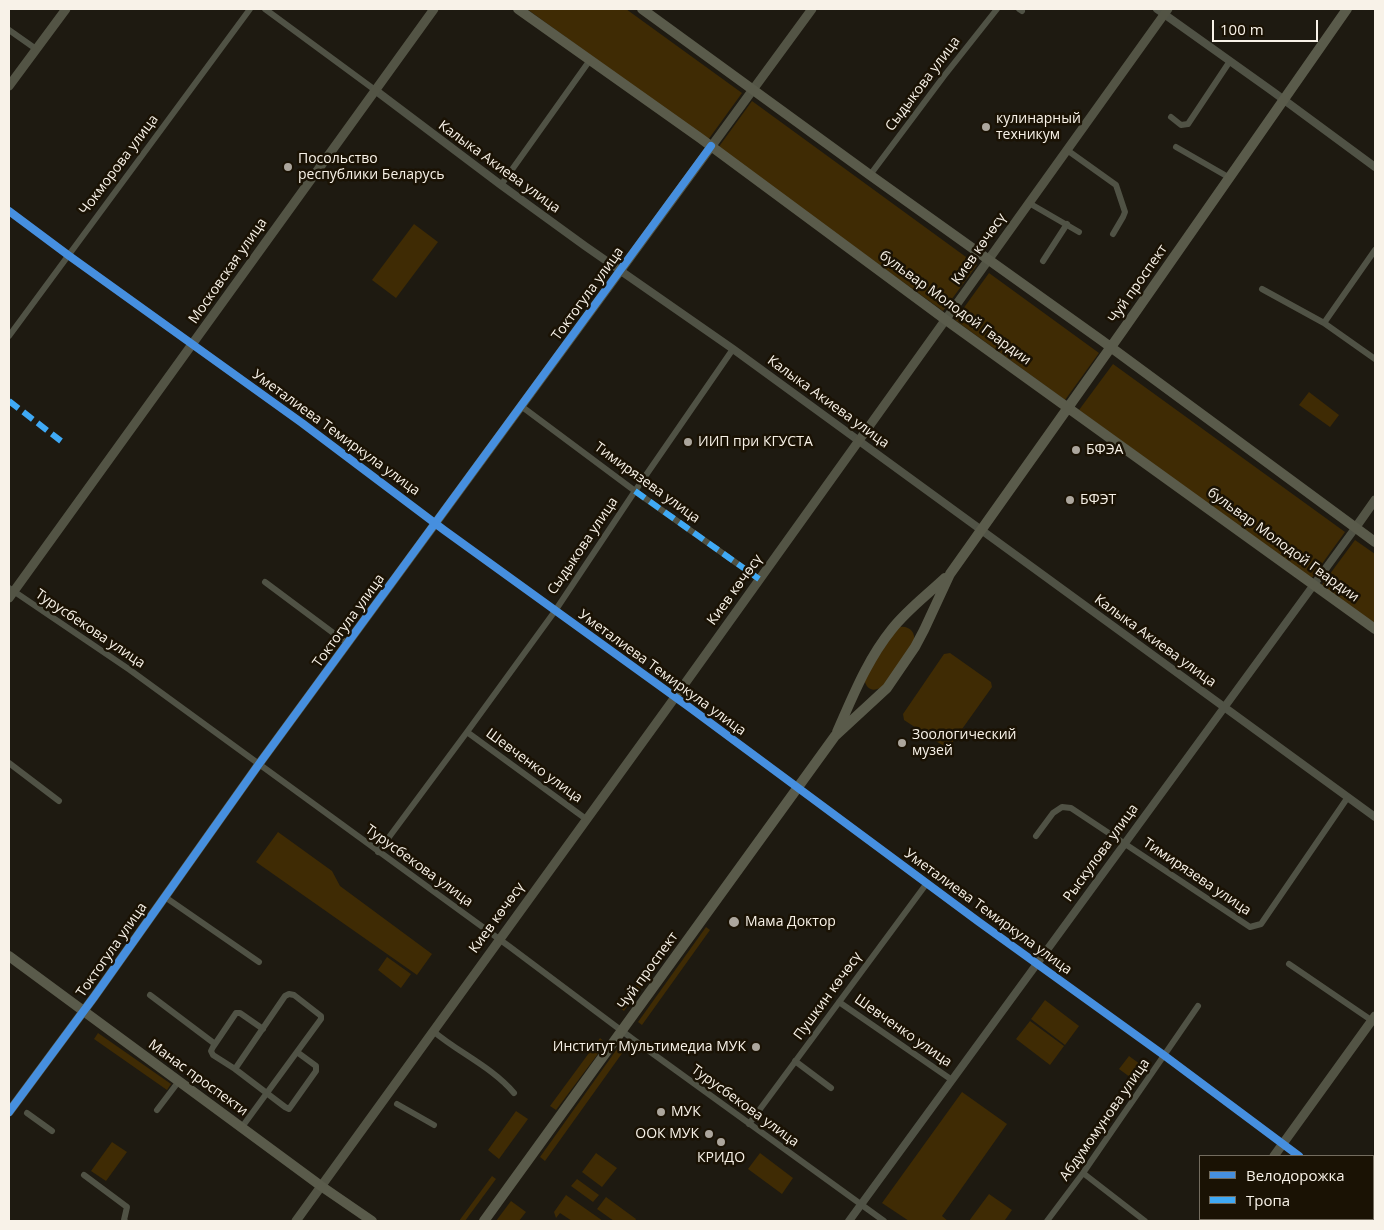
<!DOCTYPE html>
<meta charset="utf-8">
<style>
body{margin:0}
#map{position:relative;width:1384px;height:1230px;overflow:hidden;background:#1e1a11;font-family:"Open Sans",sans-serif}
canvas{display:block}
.frame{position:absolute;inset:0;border:10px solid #f8f2e8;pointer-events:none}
.legend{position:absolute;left:1199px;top:1155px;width:175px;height:65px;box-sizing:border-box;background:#1a1204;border:1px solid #736c5f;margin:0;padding:6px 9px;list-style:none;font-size:15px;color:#f8f2e8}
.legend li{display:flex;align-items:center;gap:10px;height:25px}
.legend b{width:25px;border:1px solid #736c5f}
.scale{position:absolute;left:1212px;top:20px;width:106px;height:22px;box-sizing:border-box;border:2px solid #f8f2e8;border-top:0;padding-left:6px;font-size:15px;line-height:18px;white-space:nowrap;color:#f8f2e8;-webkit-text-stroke:4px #1a1204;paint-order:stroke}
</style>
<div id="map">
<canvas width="1384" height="1230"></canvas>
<div class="frame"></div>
<ul class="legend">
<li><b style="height:6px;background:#468fdf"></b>Велодорожка</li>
<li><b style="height:6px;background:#3fa9f5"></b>Тропа</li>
</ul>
<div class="scale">100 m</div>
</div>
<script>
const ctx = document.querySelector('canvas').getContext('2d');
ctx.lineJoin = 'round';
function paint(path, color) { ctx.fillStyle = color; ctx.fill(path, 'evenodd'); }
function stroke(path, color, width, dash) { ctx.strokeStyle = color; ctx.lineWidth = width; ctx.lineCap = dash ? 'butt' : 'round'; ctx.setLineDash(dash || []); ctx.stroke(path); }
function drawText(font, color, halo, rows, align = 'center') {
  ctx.font = font + ' "Open Sans",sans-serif'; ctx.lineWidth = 5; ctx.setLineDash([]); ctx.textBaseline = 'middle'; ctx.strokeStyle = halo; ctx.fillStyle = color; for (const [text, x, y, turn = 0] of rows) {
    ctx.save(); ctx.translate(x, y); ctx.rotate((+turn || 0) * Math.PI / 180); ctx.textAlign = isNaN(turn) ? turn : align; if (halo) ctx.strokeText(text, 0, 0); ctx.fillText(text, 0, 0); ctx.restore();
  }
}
const green = new Path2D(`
 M 527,9 L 626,9 L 742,93 L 708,140 Z
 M 752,101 L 977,265 L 943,311 L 718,148 Z
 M 414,224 L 438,242 L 396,298 L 372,280 Z
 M 989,273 L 1099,353 L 1065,400 L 955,320 Z
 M 1113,364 L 1345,532 L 1311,579 L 1079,410 Z
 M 1309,392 L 1339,415 L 1330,427 L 1299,405 Z
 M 1355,540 L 1375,554 L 1375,626 L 1321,586 Z
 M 899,627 C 909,625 916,632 914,642 L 884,685 C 876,692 867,692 864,679 L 896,629 Z
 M 950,653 L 991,682 L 992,687 L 950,746 L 945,747 L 904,720 L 903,714 L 944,654 Z
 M 278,832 L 332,871 L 340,886 L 432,954 L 417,975 L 256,862 Z
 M 706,927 L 710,930 L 642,1025 L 638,1022 Z
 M 658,955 L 662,958 L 624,1011 L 620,1008 Z
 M 387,957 L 411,974 L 401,988 L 378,970 Z
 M 1045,1000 L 1079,1026 L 1065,1045 L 1031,1019 Z
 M 1030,1021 L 1064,1046 L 1050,1065 L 1016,1039 Z
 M 98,1033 L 171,1084 L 167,1090 L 94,1039 Z
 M 600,1038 L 606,1043 L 556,1110 L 550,1106 Z
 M 617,1049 L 623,1052 L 545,1161 L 540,1157 Z
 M 1129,1056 L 1148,1070 L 1138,1083 L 1119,1069 Z
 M 962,1092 L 1007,1124 L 942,1216 L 948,1221 L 909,1221 L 882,1203 Z
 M 516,1111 L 528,1119 L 499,1159 L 488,1150 Z
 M 112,1142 L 127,1152 L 106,1181 L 91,1171 Z
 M 596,1153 L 617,1168 L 602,1187 L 582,1172 Z
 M 760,1153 L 793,1178 L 782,1194 L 748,1169 Z
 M 492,1176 L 496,1179 L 465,1221 L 459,1221 Z
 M 577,1179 L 599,1195 L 593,1202 L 571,1186 Z
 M 989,1194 L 1012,1210 L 1005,1220 L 1007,1221 L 969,1221 Z
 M 566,1195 L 603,1221 L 572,1221 L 560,1213 L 556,1218 L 554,1212 Z
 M 606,1197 L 636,1219 L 635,1221 L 614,1221 L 597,1209 Z
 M 511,1201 L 526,1212 L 519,1221 L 496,1221 Z`);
const minor = new Path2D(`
 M 265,9 L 375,90
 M 1019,9 L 1022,11
 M 9,30 L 36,49
 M 1171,117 L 1181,125 L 1188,124 L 1230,61
 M 1176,147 L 1230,178
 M 1067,150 L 1116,185 L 1125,212 L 1123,217 L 1113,234
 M 870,175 L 944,76 L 997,9
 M 501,185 L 590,60
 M 1029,203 L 1079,232
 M 9,211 L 68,255 L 302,423 L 444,530 L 689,707 L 979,922 L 1165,1056 L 1299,1156
 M 1043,261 L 1067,224
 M 1262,289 L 1324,323 L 1375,359
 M 1324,323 L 1375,250
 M 9,336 L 250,9
 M 521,406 L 639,494 L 759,579
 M 265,582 L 348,644
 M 9,588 L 130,670 L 510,947 L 634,1040 L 884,1221
 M 467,732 L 586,819
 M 9,763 L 59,801
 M 1036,836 L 1053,813 L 1062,807 L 1071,808 L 1250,927 L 1261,924 L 1348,797
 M 378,852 L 467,732 L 555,611 L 635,491 L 733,349
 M 165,897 L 259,962
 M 1289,964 L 1374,1022
 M 150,995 L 215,1044
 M 839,1002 L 952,1080
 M 433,1031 C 459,1053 492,1067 514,1093
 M 795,1061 L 831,1088
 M 235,1069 L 285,1107 L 289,1109 L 316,1071 L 316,1066 L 297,1052
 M 397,1104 L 434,1125
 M 157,1110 L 179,1081
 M 27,1113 L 52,1131
 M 749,1124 L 927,883
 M 242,1127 L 321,1019 L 321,1016 L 294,995 L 289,994 L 285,996 L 235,1069 L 213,1055 L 211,1051 L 213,1047 L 236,1013 L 240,1013 L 263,1029
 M 1083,1173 L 1145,1221
 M 84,1175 L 127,1207 L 124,1220 L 125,1221
 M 1373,1210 L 1375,1212
 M 1047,1221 L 1083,1173 L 1198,1006
 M 1324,1221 L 1326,1219`);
const tertiary = new Path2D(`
 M 1157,9 L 1272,91 L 1375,167
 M 375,90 L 501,185 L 585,246 L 733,349 L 1375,817
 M 849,1221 L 1356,527`);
const secondary = new Path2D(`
 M 9,86 L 66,9
 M 1356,527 L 1375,500
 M 9,598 L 434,9
 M 9,1112 L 94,997 L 259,764 L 812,9
 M 1274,1156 L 1375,1016
 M 296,1221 L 681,689 L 1168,9
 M 1228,1221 L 1230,1219`);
const primary = new Path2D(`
 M 518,9 L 700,138 L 946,320 L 1375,629
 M 642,9 L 870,175 L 1101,340 L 1375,542
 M 837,732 C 853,696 867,660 892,629 C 907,610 927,595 945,578
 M 9,956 L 321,1186 L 372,1221
 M 484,1221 L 835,736 L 887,688 L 915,647 L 924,630 L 950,574 L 1123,330 L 1347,9`);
const quiet = new Path2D(`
 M 9,401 L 61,441
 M 635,491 L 759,579`);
const cycleway = new Path2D(`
 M 9,211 L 68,255 L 302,423 L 444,530 L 689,707 L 979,922 L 1165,1056 L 1299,1156
 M 9,1112 L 94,997 L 259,764 L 711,146`);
const markers = [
 [986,127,5,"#aca69d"],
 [288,167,5,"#aca69d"],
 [688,442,5,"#aca69d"],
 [1076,450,5,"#aca69d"],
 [1070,500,5,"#aca69d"],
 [902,743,5,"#aca69d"],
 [734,922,6,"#aca69d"],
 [756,1047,5,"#aca69d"],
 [661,1112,5,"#aca69d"],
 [709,1134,5,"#aca69d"],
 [721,1142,5,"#aca69d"]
];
const streetNames = [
 ["Сыдыкова улица",923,84,-53],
 ["Чокморова улица",119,165,-53],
 ["Калыка Акиева улица",499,167,36],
 ["Киев көчөсү",979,249,-55],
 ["Московская улица",228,271,-55],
 ["Чуй проспект",1138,284,-55],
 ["Токтогула улица",588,294,-54],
 ["бульвар Молодой Гвардии",955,308,36],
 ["Калыка Акиева улица",828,402,36],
 ["Уметалиева Темиркула улица",336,433,36],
 ["Тимирязева улица",647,483,36],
 ["бульвар Молодой Гвардии",1283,545,36],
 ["Сыдыкова улица",583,546,-56],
 ["Киев көчөсү",735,590,-54],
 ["Токтогула улица",349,621,-54],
 ["Турусбекова улица",90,629,34],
 ["Калыка Акиева улица",1155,641,36],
 ["Уметалиева Темиркула улица",662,673,36],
 ["Шевченко улица",534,766,36],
 ["Рыскулова улица",1101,853,-54],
 ["Турусбекова улица",419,866,36],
 ["Тимирязева улица",1197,877,34],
 ["Уметалиева Темиркула улица",988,912,36],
 ["Киев көчөсү",497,918,-54],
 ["Токтогула улица",112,950,-55],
 ["Чуй проспект",648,971,-54],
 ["Пушкин көчөсү",828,996,-54],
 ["Шевченко улица",903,1031,35],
 ["Манас проспекти",198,1078,36],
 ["Турусбекова улица",745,1106,36],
 ["Абдумомунова улица",1105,1120,-55]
];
const poiNames = [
 ["кулинарный",996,119],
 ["техникум",996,135],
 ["Посольство",298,159],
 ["республики Беларусь",298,175],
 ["ИИП при КГУСТА",698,442],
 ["БФЭА",1086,450],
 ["БФЭТ",1080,500],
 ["Зоологический",912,735],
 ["музей",912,751],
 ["Мама Доктор",745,922],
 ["Институт Мультимедиа МУК",746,1047,"right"],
 ["МУК",671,1112],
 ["ООК МУК",699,1134,"right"],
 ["КРИДО",721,1158,"center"]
];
paint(green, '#3f2b04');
stroke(minor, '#505245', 6);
stroke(tertiary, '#505245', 8);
stroke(secondary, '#535445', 9);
stroke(primary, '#5a5b4b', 10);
stroke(quiet, '#3fa9f5', 6, [12, 6]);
stroke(cycleway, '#468fdf', 8);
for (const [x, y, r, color] of markers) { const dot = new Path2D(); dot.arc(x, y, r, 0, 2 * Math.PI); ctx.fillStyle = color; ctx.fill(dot); stroke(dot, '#1a1204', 2); }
drawText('14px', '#f8f2e8', '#1a1204', streetNames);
drawText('14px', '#f8f2e8', '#1a1204', poiNames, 'left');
</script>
